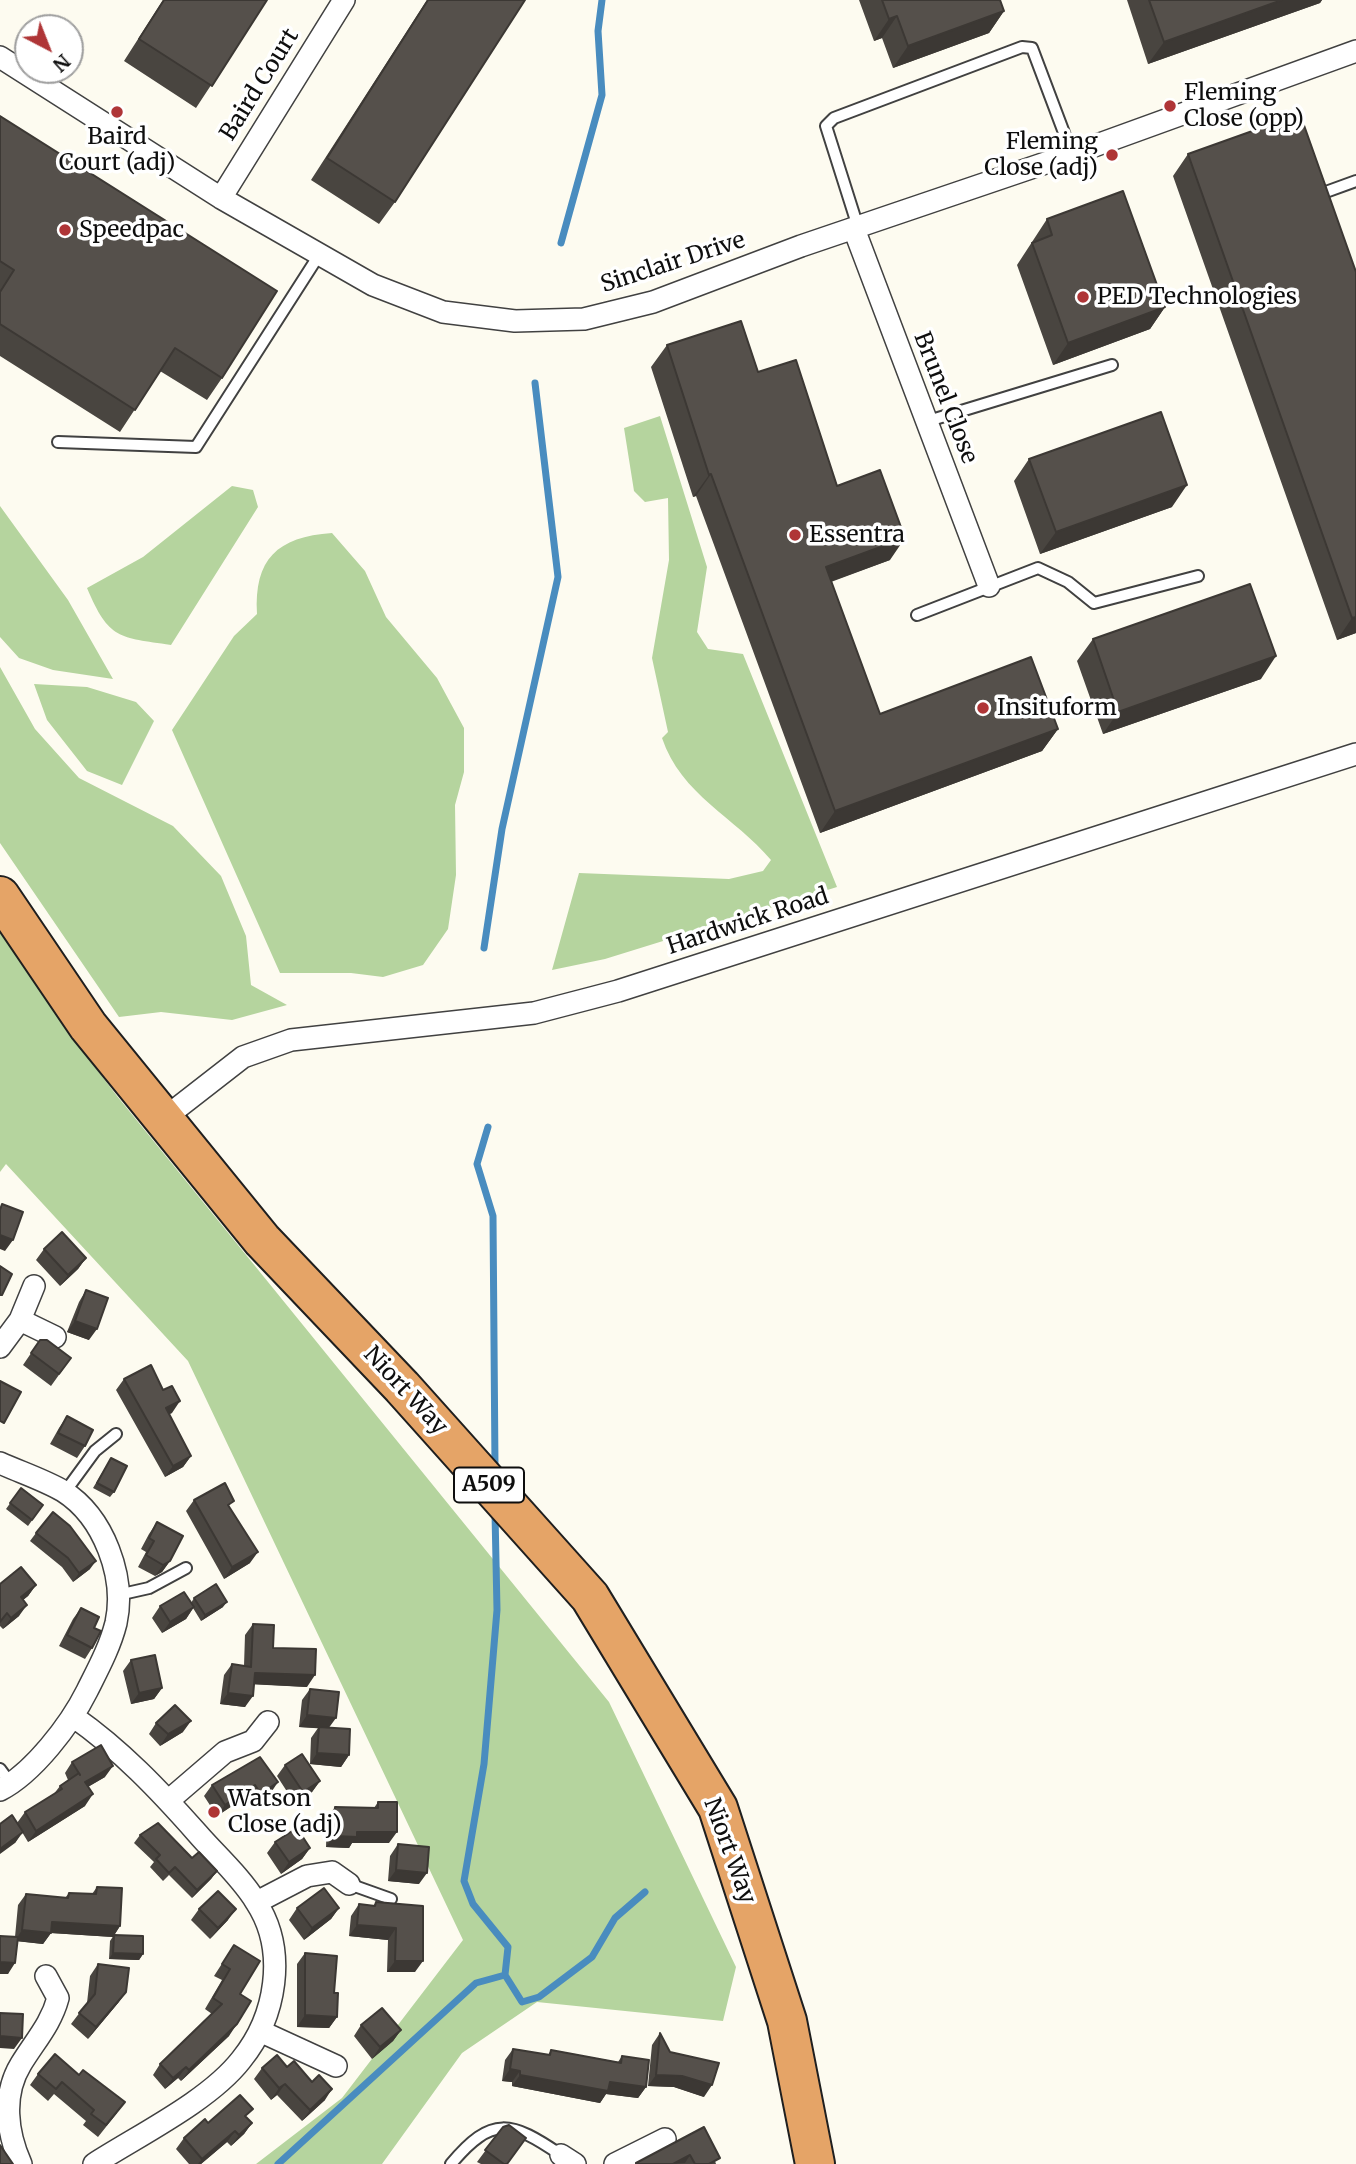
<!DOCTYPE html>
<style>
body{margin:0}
#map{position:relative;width:1356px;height:2164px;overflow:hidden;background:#fdfbf0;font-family:Merriweather,serif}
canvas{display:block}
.north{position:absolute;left:14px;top:14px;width:70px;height:70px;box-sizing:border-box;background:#fff;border:2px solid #9f9f9f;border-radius:50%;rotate:138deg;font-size:19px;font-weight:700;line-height:28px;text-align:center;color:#0e0e0e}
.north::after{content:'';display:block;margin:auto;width:24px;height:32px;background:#af3537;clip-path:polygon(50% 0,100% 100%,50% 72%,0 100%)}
</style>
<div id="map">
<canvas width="1356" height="2164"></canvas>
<div class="north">N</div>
</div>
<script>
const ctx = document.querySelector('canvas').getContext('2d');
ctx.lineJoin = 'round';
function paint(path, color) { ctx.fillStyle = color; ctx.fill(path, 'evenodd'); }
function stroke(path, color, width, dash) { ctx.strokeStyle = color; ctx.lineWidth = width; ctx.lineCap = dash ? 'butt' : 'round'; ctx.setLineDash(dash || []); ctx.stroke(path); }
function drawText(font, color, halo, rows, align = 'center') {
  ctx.font = font + ' Merriweather,serif'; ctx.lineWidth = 7; ctx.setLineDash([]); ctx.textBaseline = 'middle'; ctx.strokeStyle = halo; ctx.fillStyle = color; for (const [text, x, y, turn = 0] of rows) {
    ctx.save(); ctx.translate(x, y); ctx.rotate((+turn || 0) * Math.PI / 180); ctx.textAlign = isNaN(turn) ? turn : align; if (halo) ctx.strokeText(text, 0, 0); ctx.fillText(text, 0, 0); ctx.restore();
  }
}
const forest = new Path2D(`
 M 660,416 L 707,567 L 697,632 L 708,649 L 743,654 L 837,887 L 605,959 L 552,970 L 579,873 L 729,879 L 763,871 L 771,860 C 735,817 681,795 662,738 L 668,732 L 652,658 L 669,560 L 668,498 L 645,502 L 634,491 L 624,428 Z
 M 232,486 L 253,490 L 258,507 L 171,645 C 119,637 109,640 87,588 L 143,557 Z
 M 0,506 L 68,600 L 113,679 L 53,670 L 19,658 L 0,637 Z
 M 332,533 L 365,571 L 386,617 L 437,678 L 464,728 L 464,772 L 455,805 L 456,875 L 448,929 L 423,965 L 383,977 L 351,973 L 280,973 L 172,730 L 234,636 L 257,614 C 254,559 277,537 332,533 Z
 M 0,667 L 35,729 L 79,778 L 173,826 L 221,876 L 246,936 L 251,985 L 287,1005 L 232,1020 L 161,1012 L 119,1017 L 0,843 Z
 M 34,684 L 87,687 L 136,702 L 154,721 L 122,785 L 87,771 L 47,720 Z
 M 0,927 L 62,1024 L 117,1096 L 609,1702 L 736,1967 L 723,2021 L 537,2002 L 462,2053 L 382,2164 L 256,2164 L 342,2098 L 463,1940 L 188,1361 L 6,1164 L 0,1172 Z`);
const stream = new Path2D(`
 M 561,243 L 602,95 L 598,31 L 602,0
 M 484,948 L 502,829 L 558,577 L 535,383
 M 488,1127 L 477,1164 L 493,1216 L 495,1467
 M 505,1975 L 522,2002 L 539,1997 L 592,1957 L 615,1918 L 645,1892
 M 278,2164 L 476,1983 L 505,1975 L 508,1947 L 473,1904 L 464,1881 L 484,1764 L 497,1610 L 495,1513`);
const lane = new Path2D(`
 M 1323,193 L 1356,181
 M 858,227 L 826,126 L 834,118 L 1022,47 L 1032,48 L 1072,154
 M 925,422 L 1112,365
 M 58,442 L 196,447 L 319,255
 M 917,615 L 1038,568 L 1068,582 L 1094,603 L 1198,576
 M 65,1492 L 95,1451 L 116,1434
 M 118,1595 L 149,1588 L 186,1568
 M 0,1769 L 11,1784
 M 349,1884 L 391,1899
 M 451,2164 C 492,2115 511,2121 561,2155`);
const street = new Path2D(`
 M 0,57 L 221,198 L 373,285 L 443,312 L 515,321 L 584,319 L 653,302 L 801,246 L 1072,154 L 1356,51
 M 221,198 L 344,0
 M 854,229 L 989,586
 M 162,1120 L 243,1057 L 291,1040 L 534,1013 L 618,991 L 1356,754
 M 20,1320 L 55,1337
 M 0,1347 L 20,1320 L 34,1286
 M 0,1463 C 20,1472 44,1480 63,1491 C 104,1517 126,1577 116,1623 C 110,1647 98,1669 87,1691 C 70,1725 33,1773 0,1790
 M 74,1717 C 121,1750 159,1790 197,1833 C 216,1855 241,1877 256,1902 C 288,1951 276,2017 241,2060 C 209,2101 139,2135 94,2164
 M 168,1801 L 225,1752 L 253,1741 L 268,1722
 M 257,1902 L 307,1876 L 332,1872 L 349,1884
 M 262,2032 L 336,2066
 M 561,2155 L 575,2164
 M 21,2164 C 7,2133 2,2095 21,2064 C 35,2041 51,2024 58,1998 L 46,1976
 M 615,2164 L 665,2139`);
const highway = new Path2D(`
 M 0,896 L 88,1026 L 262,1240 L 402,1387 L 590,1597 L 718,1808 L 787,2021 L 815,2164`);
const wall = new Path2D(`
 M 163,0 L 267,0 L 196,108 L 124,61 Z
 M 427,0 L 525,0 L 395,202 L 379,224 L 311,180 Z
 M 859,0 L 1000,0 L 1004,11 L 989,33 L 893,68 L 882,38 L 874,41 Z
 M 1127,0 L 1322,0 L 1320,3 L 1148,64 Z
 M 0,116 L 222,378 L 207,400 L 160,371 L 120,432 L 0,356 Z
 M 1188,154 L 1356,272 L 1356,633 L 1337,640 L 1173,176 Z
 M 1047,219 L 1165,307 L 1150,329 L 1053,365 L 1017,265 Z
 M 667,345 L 758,372 L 890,560 L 831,582 L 880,714 L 1058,729 L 1042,751 L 820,833 L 696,496 L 693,497 L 651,367 Z
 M 1029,459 L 1172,507 L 1040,554 L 1014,481 Z
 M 1093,639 L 1261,679 L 1103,734 L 1077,661 Z
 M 44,1249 L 86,1258 L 78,1269 L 60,1286 L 36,1260 Z
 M 86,1290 L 89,1340 L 67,1332 L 79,1302 Z
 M 40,1340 L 71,1358 L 51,1386 L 23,1365 Z
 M 124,1379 L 172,1413 L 169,1414 L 191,1456 L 183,1467 L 165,1477 L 116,1390 Z
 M 67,1416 L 85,1446 L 77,1458 L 50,1444 L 59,1428 Z
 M 111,1458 L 114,1492 L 110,1497 L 93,1488 Z
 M 21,1488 L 43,1505 L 28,1526 L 6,1509 Z
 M 194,1500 L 230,1508 L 250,1563 L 224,1579 L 186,1511 Z
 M 157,1522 L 170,1561 L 162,1572 L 155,1576 L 138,1567 L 146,1552 L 141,1549 L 149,1534 Z
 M 36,1533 L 90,1569 L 73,1582 L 62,1567 L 30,1541 Z
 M 0,1584 L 36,1585 L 28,1596 L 23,1600 L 19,1616 L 3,1629 L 0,1626 Z
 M 194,1598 L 223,1607 L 201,1621 L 193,1608 L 186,1619 L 162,1633 L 152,1618 L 160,1606 L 191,1603 Z
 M 81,1608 L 94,1628 L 92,1648 L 85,1659 L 59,1646 L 73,1619 Z
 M 253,1624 L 307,1687 L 254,1684 L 245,1707 L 220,1704 L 224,1675 L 232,1664 L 244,1666 L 245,1635 Z
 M 131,1660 L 162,1688 L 154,1699 L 131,1704 L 123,1671 Z
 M 310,1689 L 329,1727 L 349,1755 L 341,1767 L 310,1764 L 311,1738 L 318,1728 L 299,1727 L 302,1700 Z
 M 156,1723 L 183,1732 L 160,1746 L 149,1734 Z
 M 260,1757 L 270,1794 L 253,1805 L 247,1796 L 217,1816 L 204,1796 L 212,1785 Z
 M 72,1762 L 105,1777 L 88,1787 L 85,1806 L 28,1842 L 22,1832 L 15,1843 L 17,1823 L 25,1812 L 53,1795 L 60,1786 L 68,1780 L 65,1773 Z
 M 285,1765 L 320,1781 L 312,1792 L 295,1804 L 277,1776 Z
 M 378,1802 L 389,1843 L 352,1843 L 349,1848 L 326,1847 L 327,1818 L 335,1807 L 374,1808 Z
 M 140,1835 L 192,1858 L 217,1871 L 211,1879 L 192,1898 L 169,1875 L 163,1881 L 150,1867 L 154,1862 L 134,1843 Z
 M 275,1842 L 310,1848 L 302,1859 L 281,1874 L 267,1853 Z
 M 398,1844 L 419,1884 L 388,1881 L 390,1856 Z
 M 97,1887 L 120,1926 L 113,1937 L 51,1933 L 43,1944 L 17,1941 L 8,1974 L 0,1974 L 0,1936 L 15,1937 L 18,1905 L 26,1894 L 65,1898 L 69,1893 L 92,1894 Z
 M 376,1902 L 423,1906 L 415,1972 L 387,1972 L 388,1940 L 349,1936 L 351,1916 L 359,1904 L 373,1906 Z
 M 297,1908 L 339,1908 L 331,1919 L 304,1940 L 289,1920 Z
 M 199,1909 L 228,1920 L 210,1939 L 191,1920 Z
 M 114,1935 L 143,1954 L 139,1960 L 109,1959 L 110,1941 Z
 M 234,1945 L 240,1994 L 229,2036 L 181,2081 L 178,2078 L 165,2089 L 153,2075 L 160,2064 L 212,2014 L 205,2009 L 222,1980 L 214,1976 Z
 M 305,1953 L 334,1993 L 337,2017 L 329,2028 L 297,2027 L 297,1964 Z
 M 98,1964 L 126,1992 L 118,2003 L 88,2039 L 71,2024 L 87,2003 L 90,1976 Z
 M 361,2025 L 401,2030 L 393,2041 L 372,2059 L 354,2036 Z
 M 660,2033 L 670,2052 L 704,2097 L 674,2087 L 648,2086 L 652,2045 Z
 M 513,2049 L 548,2055 L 551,2050 L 618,2062 L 622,2056 L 646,2087 L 638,2098 L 606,2094 L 600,2103 L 512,2086 L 512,2082 L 502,2081 L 505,2060 Z
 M 55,2054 L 117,2113 L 98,2137 L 83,2125 L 86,2121 L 54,2094 L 48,2101 L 30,2085 L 38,2074 Z
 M 287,2067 L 325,2100 L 302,2121 L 277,2095 L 271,2100 L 254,2079 L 262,2068 Z
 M 247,2118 L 252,2123 L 244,2134 L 231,2146 L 227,2142 L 201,2164 L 189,2164 L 176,2149 L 184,2138 L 208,2123 Z
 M 503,2127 L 507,2164 L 481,2164 L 477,2162 Z
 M 704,2127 L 716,2164 L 635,2164 L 636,2163 Z`);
const shadedWall = new Path2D(`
 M 1282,0 L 1322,0 L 1320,3 L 1148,64 L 1164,42 Z
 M 1004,11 L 989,33 L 893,68 L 908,46 Z
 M 897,16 L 882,38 L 874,41 L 889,19 Z
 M 1165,307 L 1150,329 L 1053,365 L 1068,343 Z
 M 711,474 L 696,496 L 693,497 L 709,475 Z
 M 1187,485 L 1172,507 L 1040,554 L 1056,532 Z
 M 905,538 L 890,560 L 810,589 L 826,567 Z
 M 1356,617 L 1356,633 L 1337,640 L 1352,618 Z
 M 1276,656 L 1261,679 L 1103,734 L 1118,712 Z
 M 1058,729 L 1042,751 L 820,833 L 835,811 Z
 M 0,1235 L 13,1240 L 5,1251 L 0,1249 Z
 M 86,1258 L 78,1269 L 60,1286 L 68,1275 Z
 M 75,1321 L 97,1329 L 89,1340 L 67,1332 Z
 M 180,1401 L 172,1413 L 158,1419 L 166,1408 Z
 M 191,1456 L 183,1467 L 165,1477 L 173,1466 Z
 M 258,1552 L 250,1563 L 224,1579 L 232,1567 Z
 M 96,1561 L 90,1569 L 73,1582 L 79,1573 Z
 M 170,1561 L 162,1572 L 155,1576 L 163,1565 Z
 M 36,1585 L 28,1596 L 13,1608 L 21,1597 Z
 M 227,1602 L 223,1607 L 201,1621 L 205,1615 Z
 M 27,1605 L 19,1616 L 3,1629 L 11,1618 Z
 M 194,1607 L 186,1619 L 162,1633 L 170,1622 Z
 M 255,1673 L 315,1675 L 307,1687 L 247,1684 Z
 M 162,1688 L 154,1699 L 131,1704 L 139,1693 Z
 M 228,1693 L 253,1696 L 245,1707 L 220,1704 Z
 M 307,1715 L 336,1718 L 328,1729 L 299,1727 Z
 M 191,1721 L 183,1732 L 160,1746 L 168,1734 Z
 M 317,1753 L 349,1755 L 341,1767 L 310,1764 Z
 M 113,1766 L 105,1777 L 77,1793 L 85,1782 Z
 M 320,1781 L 312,1792 L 295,1804 L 303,1792 Z
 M 278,1782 L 270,1794 L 253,1805 L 261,1794 Z
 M 255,1785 L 247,1796 L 217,1816 L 225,1805 Z
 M 93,1794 L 85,1806 L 28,1842 L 36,1831 Z
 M 23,1832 L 15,1843 L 0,1854 L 0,1849 Z
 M 357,1832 L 397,1832 L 389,1843 L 352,1843 L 349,1848 L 326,1847 L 334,1836 Z
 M 310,1848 L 302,1859 L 281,1874 L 289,1862 Z
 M 396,1870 L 427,1873 L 419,1884 L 388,1881 Z
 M 217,1871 L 211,1879 L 192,1898 L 197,1890 Z
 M 339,1908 L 331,1919 L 304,1940 L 312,1928 Z
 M 236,1909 L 228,1920 L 210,1939 L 218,1928 Z
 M 52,1922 L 120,1926 L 113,1937 L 51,1933 L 43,1944 L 15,1941 L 22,1930 Z
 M 357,1925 L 396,1928 L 388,1940 L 349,1936 Z
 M 113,1953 L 143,1954 L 139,1960 L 109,1959 Z
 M 395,1961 L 423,1961 L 415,1972 L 387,1972 Z
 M 0,1962 L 15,1963 L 8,1974 L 0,1974 Z
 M 126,1992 L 118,2003 L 88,2039 L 96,2027 Z
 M 305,2015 L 337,2017 L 329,2028 L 297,2027 Z
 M 237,2024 L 229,2036 L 181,2081 L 189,2070 Z
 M 401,2030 L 393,2041 L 372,2059 L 380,2047 Z
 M 0,2036 L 22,2038 L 14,2049 L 0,2048 Z
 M 186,2067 L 178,2078 L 165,2089 L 173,2078 Z
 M 510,2069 L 520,2071 L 512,2082 L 502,2081 Z
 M 520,2075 L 610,2082 L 646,2087 L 638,2098 L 606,2094 L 600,2103 L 512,2086 Z
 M 656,2075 L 682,2076 L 712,2085 L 704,2097 L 674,2087 L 648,2086 Z
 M 285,2084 L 277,2095 L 271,2100 L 279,2088 Z
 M 332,2089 L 325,2100 L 302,2121 L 310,2110 Z
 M 252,2123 L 244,2134 L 231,2146 L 239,2135 Z
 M 235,2131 L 227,2142 L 201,2164 L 198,2164 L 202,2159 Z
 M 690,2155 L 685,2163 L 673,2164 Z`);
const building = new Path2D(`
 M 164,0 L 267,0 L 212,86 L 139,39 Z
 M 428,0 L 525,0 L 395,202 L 327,158 Z
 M 882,0 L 1000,0 L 1004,11 L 908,46 L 897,16 L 889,19 Z
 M 1149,0 L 1282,0 L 1164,42 Z
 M 1300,114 L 1356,272 L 1356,617 L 1352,618 L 1188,154 Z
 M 0,116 L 277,291 L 222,378 L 175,348 L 135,410 L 0,324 L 0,292 L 14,270 L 0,261 Z
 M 1123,191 L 1165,307 L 1068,343 L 1032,243 L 1052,235 L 1047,219 Z
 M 741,321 L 758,372 L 796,360 L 837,486 L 880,470 L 905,538 L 826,567 L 880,714 L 1031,657 L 1058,729 L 835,811 L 711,474 L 709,475 L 667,345 Z
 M 1161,412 L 1187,485 L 1056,532 L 1029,459 Z
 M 1250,584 L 1276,656 L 1118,712 L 1093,639 Z
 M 2,1204 L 23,1212 L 13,1240 L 0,1235 L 0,1210 Z
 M 62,1232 L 86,1258 L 68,1275 L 44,1249 Z
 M 0,1266 L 12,1274 L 2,1295 L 0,1295 Z
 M 86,1290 L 108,1298 L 97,1329 L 75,1321 Z
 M 40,1340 L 47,1340 L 71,1358 L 59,1374 L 31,1353 Z
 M 151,1365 L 163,1390 L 172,1386 L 180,1401 L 166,1408 L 191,1456 L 173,1466 L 124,1379 Z
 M 0,1381 L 21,1392 L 4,1423 L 0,1421 Z
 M 67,1416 L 93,1430 L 85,1446 L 58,1433 Z
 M 111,1458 L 127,1466 L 114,1492 L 97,1483 Z
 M 225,1483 L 234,1501 L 228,1505 L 258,1552 L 232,1567 L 194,1500 Z
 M 21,1488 L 43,1505 L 32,1520 L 10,1503 Z
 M 53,1512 L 70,1526 L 96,1561 L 79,1573 L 68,1558 L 36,1533 Z
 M 157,1522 L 183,1536 L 170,1561 L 163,1565 L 146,1555 L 154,1541 L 149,1538 Z
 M 21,1567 L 36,1585 L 21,1597 L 27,1605 L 11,1618 L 7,1613 L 0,1622 L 0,1584 Z
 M 216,1584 L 227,1602 L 205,1615 L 194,1598 Z
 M 184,1592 L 194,1607 L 170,1622 L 160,1606 Z
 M 81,1608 L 99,1617 L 94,1628 L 101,1631 L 92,1648 L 67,1635 Z
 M 253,1624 L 274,1625 L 273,1648 L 316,1649 L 315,1675 L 255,1673 L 253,1696 L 228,1693 L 232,1664 L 251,1667 Z
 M 155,1655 L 162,1688 L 139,1693 L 131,1660 Z
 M 310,1689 L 339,1692 L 336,1718 L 307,1715 Z
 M 175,1705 L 191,1721 L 168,1734 L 156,1723 Z
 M 319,1727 L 350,1729 L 349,1755 L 317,1753 Z
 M 101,1745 L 113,1766 L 85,1782 L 93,1794 L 36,1831 L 25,1812 L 62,1789 L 60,1786 L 79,1773 L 80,1775 L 72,1762 Z
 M 302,1754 L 320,1781 L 303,1792 L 285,1765 Z
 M 260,1757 L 278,1782 L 261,1794 L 255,1785 L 225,1805 L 212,1785 Z
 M 378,1802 L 397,1802 L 397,1832 L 357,1832 L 357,1837 L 334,1836 L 335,1807 L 378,1808 Z
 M 12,1815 L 23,1832 L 0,1849 L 0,1824 Z
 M 158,1823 L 192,1858 L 199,1852 L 217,1871 L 197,1890 L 175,1867 L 169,1873 L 156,1859 L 160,1855 L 140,1835 Z
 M 297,1828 L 310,1848 L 289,1862 L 275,1842 Z
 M 398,1844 L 429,1847 L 427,1873 L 396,1870 Z
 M 97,1887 L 122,1888 L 120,1926 L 52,1922 L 51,1933 L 22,1930 L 26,1894 L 68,1898 L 69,1893 L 96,1894 Z
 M 324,1888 L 339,1908 L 312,1928 L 297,1908 Z
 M 218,1891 L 236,1909 L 218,1928 L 199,1909 Z
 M 376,1902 L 423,1906 L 423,1961 L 395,1961 L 396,1928 L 357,1925 L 359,1904 L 375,1906 Z
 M 114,1935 L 143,1936 L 143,1954 L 113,1953 Z
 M 0,1936 L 18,1937 L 15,1963 L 0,1962 Z
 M 234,1945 L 260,1961 L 240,1994 L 251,2001 L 237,2024 L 189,2070 L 186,2067 L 173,2078 L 160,2064 L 222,2004 L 213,1998 L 230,1969 L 222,1964 Z
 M 305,1953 L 337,1956 L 334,1993 L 338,1993 L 337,2017 L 305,2015 Z
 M 98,1964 L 129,1968 L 126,1992 L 96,2027 L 79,2013 L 95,1994 Z
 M 382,2008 L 401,2030 L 380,2047 L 361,2025 Z
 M 0,2013 L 23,2014 L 22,2038 L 0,2036 Z
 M 660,2033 L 670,2052 L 719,2063 L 712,2085 L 682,2076 L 656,2075 Z
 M 513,2049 L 550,2055 L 551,2050 L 621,2063 L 622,2056 L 649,2060 L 646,2087 L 610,2082 L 608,2091 L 520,2075 L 520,2071 L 510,2069 Z
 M 55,2054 L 79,2075 L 83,2070 L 125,2102 L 106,2125 L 91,2114 L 94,2110 L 62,2082 L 56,2089 L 38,2074 Z
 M 277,2055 L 287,2067 L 294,2061 L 312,2082 L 319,2075 L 332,2089 L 310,2110 L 285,2084 L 279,2088 L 262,2068 Z
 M 240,2095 L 253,2109 L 245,2116 L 252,2123 L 239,2135 L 235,2131 L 202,2159 L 184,2138 L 205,2119 L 208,2123 Z
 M 509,2125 L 526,2138 L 507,2164 L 504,2164 L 485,2150 L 503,2127 Z
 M 704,2127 L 720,2158 L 709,2164 L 695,2164 L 690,2155 L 673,2164 L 636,2164 L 636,2163 Z
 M 0,2145 L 13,2164 L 0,2164 Z`);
const markers = [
 [1170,106,7,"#af3537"],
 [117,112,7,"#af3537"],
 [1112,155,7,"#af3537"],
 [65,230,7,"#af3537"],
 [1083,297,7,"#af3537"],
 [795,535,7,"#af3537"],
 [983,708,7,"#af3537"],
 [214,1812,7,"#af3537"]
];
const shields = [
 [489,1485,70]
];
const shieldNames = [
 ["A509",489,1485]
];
const streetNames = [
 ["Baird Court",260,85,-58],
 ["Sinclair Drive",673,263,-18],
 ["Brunel Close",945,398,69],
 ["Hardwick Road",748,922,-18],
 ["Niort Way",405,1391,47],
 ["Niort Way",729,1851,70]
];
const poiNames = [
 ["Fleming",1184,93],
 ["Close (opp)",1184,119],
 ["Baird",117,137,"center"],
 ["Court (adj)",117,163,"center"],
 ["Fleming",1098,142,"right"],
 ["Close (adj)",1098,168,"right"],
 ["Speedpac",79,230],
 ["PED Technologies",1097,297],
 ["Essentra",809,535],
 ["Insituform",997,708],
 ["Watson",228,1799],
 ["Close (adj)",228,1825]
];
paint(forest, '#b5d49e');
stroke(stream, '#498cbf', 7);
stroke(lane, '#414141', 14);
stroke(street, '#414141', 24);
stroke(highway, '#1f1f1f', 42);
stroke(lane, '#fff', 10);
stroke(street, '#fff', 21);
stroke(highway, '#e5a467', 38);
paint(wall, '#494540');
paint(shadedWall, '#3c3834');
paint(building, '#55504b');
stroke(building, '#3c3834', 2);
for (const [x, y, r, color] of markers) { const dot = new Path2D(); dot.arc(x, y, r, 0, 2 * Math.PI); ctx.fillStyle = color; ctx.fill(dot); stroke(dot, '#fff', 2.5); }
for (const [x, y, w] of shields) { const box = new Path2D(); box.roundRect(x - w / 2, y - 17.5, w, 35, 5); ctx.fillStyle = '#fff'; ctx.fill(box); stroke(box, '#0e0e0e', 2); }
drawText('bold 21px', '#0e0e0e', null, shieldNames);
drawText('23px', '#0e0e0e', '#fff', streetNames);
drawText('23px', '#0e0e0e', '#fff', poiNames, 'left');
</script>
